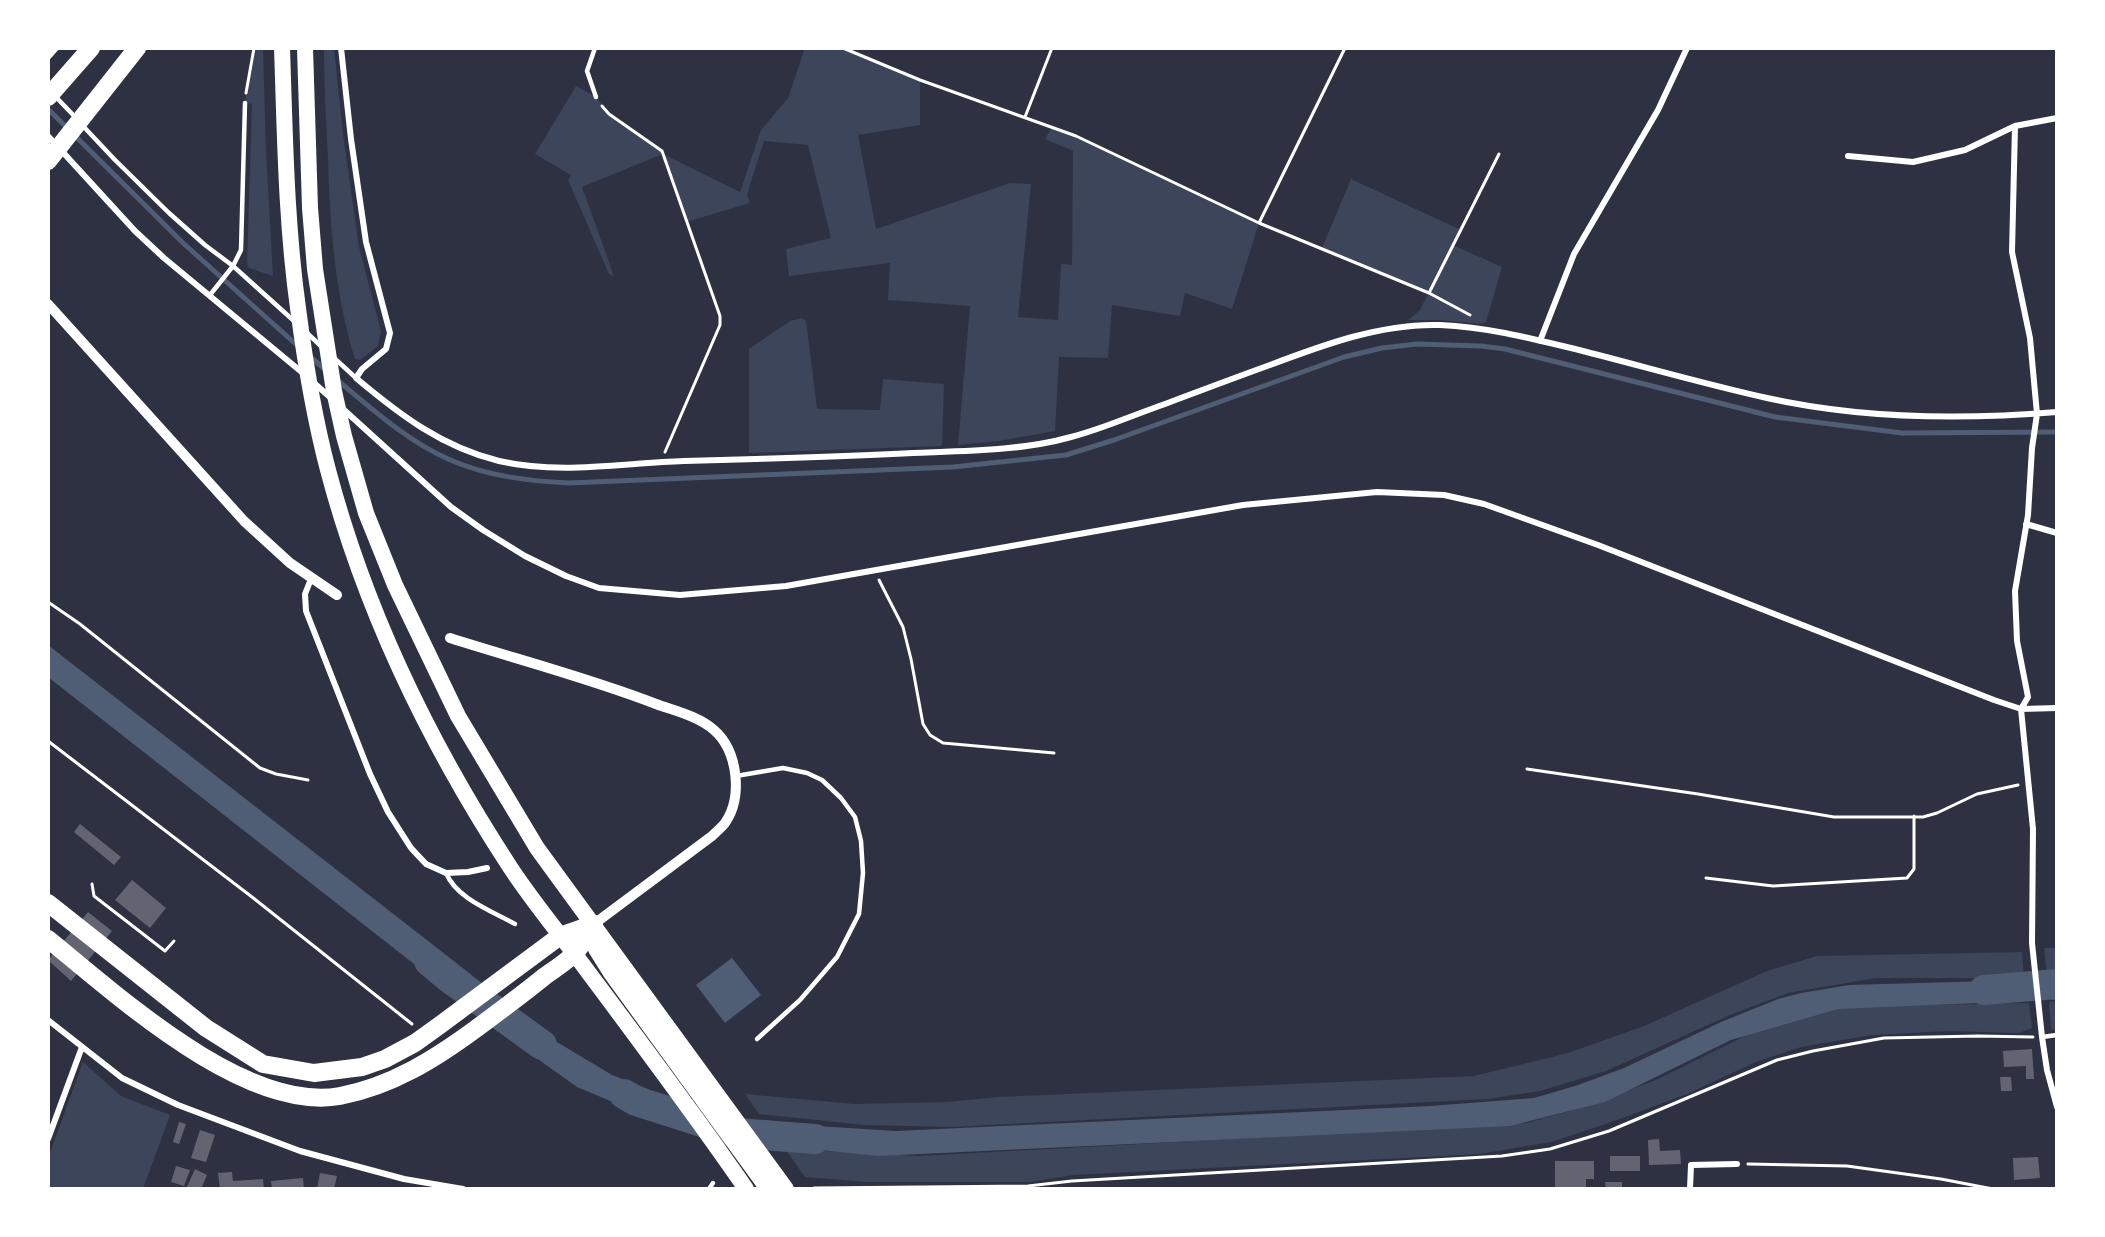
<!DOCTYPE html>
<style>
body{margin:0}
#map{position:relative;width:2105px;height:1237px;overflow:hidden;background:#2d3142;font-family:Merriweather,serif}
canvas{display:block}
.frame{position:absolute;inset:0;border:50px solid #fff;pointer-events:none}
</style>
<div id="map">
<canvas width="2105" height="1237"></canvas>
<div class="frame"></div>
</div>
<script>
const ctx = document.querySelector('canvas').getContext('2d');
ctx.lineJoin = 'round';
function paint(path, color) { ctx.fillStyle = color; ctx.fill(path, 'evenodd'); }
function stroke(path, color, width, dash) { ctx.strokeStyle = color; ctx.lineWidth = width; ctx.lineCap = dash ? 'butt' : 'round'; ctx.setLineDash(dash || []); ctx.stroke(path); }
const green = new Path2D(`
 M 254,48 L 263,48 L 266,150 L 273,276 L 249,268 L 247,264 L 252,104 L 245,103 Z
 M 324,48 L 334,48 L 343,134 L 359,247 L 381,331 L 378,346 L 360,360 L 355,359 C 335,295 330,226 328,159 C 326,122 324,85 324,48 Z
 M 805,48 L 843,48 L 920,80 L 920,125 L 858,135 L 876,229 L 1010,183 L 1031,184 L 1018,317 L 1058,320 L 1061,264 L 1072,265 L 1073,151 L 1045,139 L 1052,127 L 1076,136 L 1259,223 L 1232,309 L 1185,293 L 1180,316 L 1112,305 L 1108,358 L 1059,357 L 1055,431 L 999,441 L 958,445 L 970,306 L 888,300 L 890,263 L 789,276 L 786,249 L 831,238 L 808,145 L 764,141 L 747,194 L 750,203 L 686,222 L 663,154 L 582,187 L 614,276 L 609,274 L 568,180 L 571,175 L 535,154 L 576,86 L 596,97 L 609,114 L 662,151 L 663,154 L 740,192 L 761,130 L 788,98 Z
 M 1351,179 L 1461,230 L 1453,245 L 1502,267 L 1486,322 L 1481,324 L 1439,320 L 1408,320 L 1420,310 L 1428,294 L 1322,248 Z
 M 802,318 L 806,321 L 817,409 L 880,410 L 883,379 L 944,384 L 942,446 L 749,453 L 749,349 L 790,321 Z
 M 2044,948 L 2057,948 L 2057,975 L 2047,976 Z
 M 2022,952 L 2024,978 L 1876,978 L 1788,993 L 1730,1015 L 1606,1071 L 1540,1091 L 1488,1099 L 952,1127 L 864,1125 L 759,1114 L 745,1094 L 854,1104 L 947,1102 L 998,1097 L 1474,1076 L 1568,1053 L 1644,1026 L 1767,971 L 1817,956 Z
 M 2057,1001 L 2057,1029 L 2051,1030 L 2049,1002 Z
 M 2029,1003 L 2032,1028 L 2019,1033 L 1947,1031 L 1873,1035 L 1801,1047 L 1756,1062 L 1687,1094 L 1609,1123 L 1551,1142 L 1480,1154 L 1074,1175 L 1029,1182 L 866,1182 L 805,1177 L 785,1149 L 918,1156 L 1527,1123 L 1584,1107 L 1658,1079 L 1749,1034 L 1838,1007 Z
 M 83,1062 L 121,1096 L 170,1115 L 143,1189 L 57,1189 L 48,1186 L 48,1158 Z`);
const water = new Path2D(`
 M 48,645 L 473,976 L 451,993 L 48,677 Z
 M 732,958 L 761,995 L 725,1023 L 696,985 Z
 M 2057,978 L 2057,999 L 2052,1000 L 2048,979 Z
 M 2024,980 L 2027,1001 L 1838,1009 L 1731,1040 L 1605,1102 L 1510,1126 L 878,1156 L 782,1146 L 765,1120 L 817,1126 L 896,1131 L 1430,1106 L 1534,1098 L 1578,1085 L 1624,1068 L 1721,1022 L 1778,999 L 1801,993 L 1849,985 Z
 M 519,1014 L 557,1042 L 612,1075 L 648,1089 L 675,1128 L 577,1087 L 497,1030 Z`);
const stream = new Path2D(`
 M 48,109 L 183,243 L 299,347
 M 308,355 L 327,371
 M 336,379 C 371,408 406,440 448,459 C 486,476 528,481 569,483 L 953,467 L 1066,455 L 1114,440 L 1344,357 L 1382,348 L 1417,344 L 1481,346 L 1505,349 L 1775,417 L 1902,433 L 2057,432`);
const river = new Path2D(`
 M 429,961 L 448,977 L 542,1045
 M 1984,990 L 2057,984
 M 624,1094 L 636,1101 L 736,1133 L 815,1139`);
const building = new Path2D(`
 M 80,824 L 121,857 L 114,865 L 74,832 Z
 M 132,880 L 166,908 L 150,928 L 115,900 Z
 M 88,912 L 112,931 L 71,981 L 48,960 Z
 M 2032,1049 L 2034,1079 L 2026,1079 L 2026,1066 L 2004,1067 L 2003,1051 Z
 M 2000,1077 L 2011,1077 L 2012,1091 L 2001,1091 Z
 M 179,1122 L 186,1124 L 179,1144 L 173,1142 Z
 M 200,1130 L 215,1135 L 206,1162 L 191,1158 Z
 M 1659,1139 L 1660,1151 L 1680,1150 L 1681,1164 L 1649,1165 L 1648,1140 Z
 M 1610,1156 L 1640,1156 L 1640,1171 L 1610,1171 Z
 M 2038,1157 L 2040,1178 L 2014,1180 L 2013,1158 Z
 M 1555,1161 L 1594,1161 L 1594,1179 L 1586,1179 L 1586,1189 L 1555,1189 Z
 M 176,1166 L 190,1170 L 184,1186 L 171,1182 Z
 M 195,1169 L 207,1175 L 201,1189 L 187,1187 Z
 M 232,1172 L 233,1181 L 263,1179 L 264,1189 L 220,1189 L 218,1173 Z
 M 320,1173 L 337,1176 L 334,1189 L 317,1189 Z
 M 303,1178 L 304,1189 L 272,1189 L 271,1181 Z
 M 1605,1182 L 1622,1182 L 1622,1189 L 1606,1189 Z`);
const path = new Path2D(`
 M 843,48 L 920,80 L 1076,136 L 1259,223 L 1429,293 L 1470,315
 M 246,93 L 254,48
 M 602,106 L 609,114 L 662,151 L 720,316 L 720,325 L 665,452
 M 1025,117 L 1052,48
 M 1259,223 L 1345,48
 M 1429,293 L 1499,154
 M 879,580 L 903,627 L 911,659 L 923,724 L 930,735 L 943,743 L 1054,753
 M 48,602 L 80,624 L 260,768 L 276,774 L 308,780
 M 48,741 L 252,897 L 412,1024
 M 1527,769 L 1698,794 L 1834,817 L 1923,817 L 1937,813 L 1977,794 L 2018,785
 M 1706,878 L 1773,886 L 1907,878 L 1914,869 L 1914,816
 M 92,884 L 94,896 L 165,951 L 174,941
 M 1748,1164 L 1847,1166 L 1941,1179 L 1993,1189
 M 814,1188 L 1028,1186 L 1072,1181 L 1502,1156 L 1550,1149 L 1609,1131 L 1777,1060 L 1813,1051 L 1884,1038 L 1978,1036 L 2033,1037`);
const service = new Path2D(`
 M 595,48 L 587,71 L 596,97
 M 54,95 L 77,119
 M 83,126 L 115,160 L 169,213 L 205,245 L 233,266 L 294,321
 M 210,295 L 233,266 L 241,250 L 245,103
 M 307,333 L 323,348
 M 333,357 L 356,378
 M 736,776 L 783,768 L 807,773 L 822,780 L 841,798 L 855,817 L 861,841 L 863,873 L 859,914 L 837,957 L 800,1000 L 757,1039
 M 446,873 C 457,899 492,911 515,924
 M 2042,1037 L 2057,1035
 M 709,1189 L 713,1183`);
const minor = new Path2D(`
 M 341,48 L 351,139 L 366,242 L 390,333 L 386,349 L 362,369 L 356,378 C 400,415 442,447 499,461 C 561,475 622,463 684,461 C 760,459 836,457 913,453 C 964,451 1022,451 1071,437 C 1099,430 1126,418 1154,408 C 1192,394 1231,379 1270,365 C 1323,345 1382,323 1440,325 C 1488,327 1534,339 1579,350 C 1642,366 1704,384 1767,398 C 1861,419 1961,420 2057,412
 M 48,57 L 56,48
 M 2057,118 L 2015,126 L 2012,252 L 2030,338 L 2037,414 L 2032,448 L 2028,515 L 2015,591 L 2017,641 L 2028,697 L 2021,709 L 2033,829 L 2032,943 L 2042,1037 L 2047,1070 L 2057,1107
 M 48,136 L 135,231 L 164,258 L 304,374
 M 1848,156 L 1913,162 L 1965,150 L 2015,126
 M 1540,341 L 1574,254 L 1658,110 L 1687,48
 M 314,383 L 331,398
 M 343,409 L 451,507 L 483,530 L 525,556 L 566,576 L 599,588 L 680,595 L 786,586 L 1243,505 L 1377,492 L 1444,495 L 1484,504 L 1598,545 L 1994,700 L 2021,709 L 2057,708
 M 2026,524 L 2057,533
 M 311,579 L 305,594 L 306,611 L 370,774 L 388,812 L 411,848 L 426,864 L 446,873 L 468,872 L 487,868
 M 48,1020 L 122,1078 L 178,1105 L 300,1151 L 404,1179 L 463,1189
 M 48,1139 L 82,1047
 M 1690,1189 L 1691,1165 L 1737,1164`);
const tertiary = new Path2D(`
 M 48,304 L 244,521 L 290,563 L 337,595
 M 450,638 C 519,660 589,678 656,704 C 675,711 698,716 714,730 C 738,751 743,797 725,823 C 722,827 716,832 712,836 L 594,924`);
const trunk = new Path2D(`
 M 282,48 C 285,135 286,222 298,308 C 305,362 314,417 328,470 C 365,610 431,746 510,867 C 529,896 552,925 574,953 C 632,1031 691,1109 746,1189
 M 305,48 L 310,208 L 315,269 L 334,391 L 344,436 L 366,513 L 395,585 L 458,716 L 537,848 L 786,1189
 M 594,925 L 596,949 L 611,973 L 768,1189`);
const motorway = new Path2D(`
 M 48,97 L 91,48
 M 48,161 L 137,48
 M 48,903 L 206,1028 L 263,1064 L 314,1073 L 362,1067 L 385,1059 L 415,1043 L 440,1025 L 560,936 L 594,924
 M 48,939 C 117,995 245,1113 340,1096 C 392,1086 435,1059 477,1028 C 500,1011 523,994 545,976 C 555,969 566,962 574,954 C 582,946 588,934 594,924`);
paint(green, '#3c4559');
paint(water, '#4f5d75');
stroke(stream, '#4f5d75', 5);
stroke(river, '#4f5d75', 30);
paint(building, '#626471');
stroke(path, '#fff', 3);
stroke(service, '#fff', 4.5);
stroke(minor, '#fff', 6);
stroke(tertiary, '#fff', 10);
stroke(trunk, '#fff', 16);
stroke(motorway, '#fff', 18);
</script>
